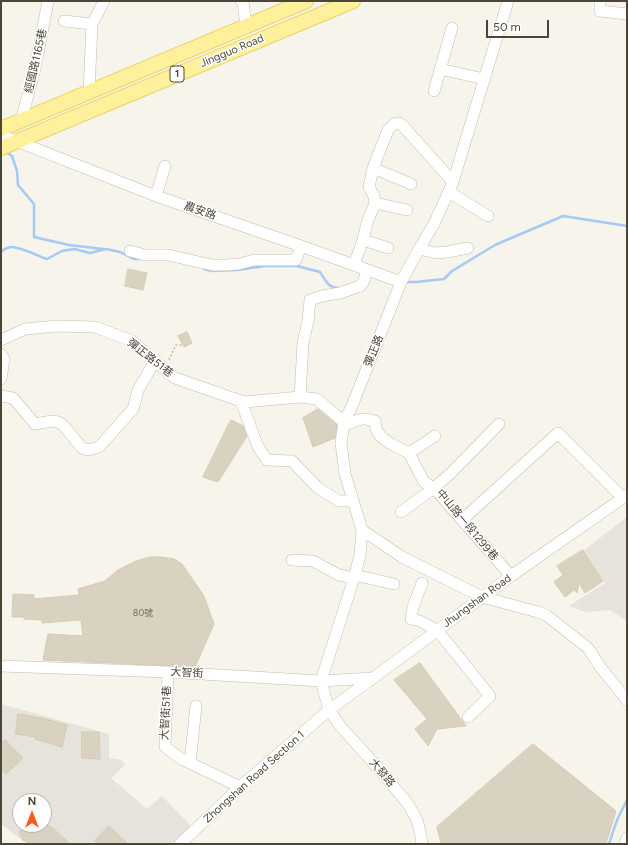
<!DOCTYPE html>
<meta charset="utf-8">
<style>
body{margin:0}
#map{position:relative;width:628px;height:845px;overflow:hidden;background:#f6f4eb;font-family:Figtree,sans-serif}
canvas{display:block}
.frame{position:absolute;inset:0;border:2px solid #4b4638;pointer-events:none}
.north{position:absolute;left:12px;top:793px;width:40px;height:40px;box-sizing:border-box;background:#fff;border:1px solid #b7b5af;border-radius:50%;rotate:0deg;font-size:11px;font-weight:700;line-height:16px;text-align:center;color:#4b4638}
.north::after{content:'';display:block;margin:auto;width:14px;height:18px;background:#ff5a1a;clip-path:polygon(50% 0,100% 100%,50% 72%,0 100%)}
.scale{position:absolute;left:486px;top:20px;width:63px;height:18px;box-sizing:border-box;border:2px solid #4b4638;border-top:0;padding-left:5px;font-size:12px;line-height:14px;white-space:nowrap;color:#4b4638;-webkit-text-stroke:3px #fff;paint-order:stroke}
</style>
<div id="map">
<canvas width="628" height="845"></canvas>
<div class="frame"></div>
<div class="north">N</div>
<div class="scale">50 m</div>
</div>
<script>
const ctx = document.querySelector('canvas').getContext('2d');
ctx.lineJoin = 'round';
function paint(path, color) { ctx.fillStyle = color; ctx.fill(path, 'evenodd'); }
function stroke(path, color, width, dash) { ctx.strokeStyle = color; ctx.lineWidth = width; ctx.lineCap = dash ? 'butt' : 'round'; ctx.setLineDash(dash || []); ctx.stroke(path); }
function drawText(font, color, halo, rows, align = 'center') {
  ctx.font = font + ' Figtree,"Noto Sans TC",sans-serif'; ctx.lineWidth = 3; ctx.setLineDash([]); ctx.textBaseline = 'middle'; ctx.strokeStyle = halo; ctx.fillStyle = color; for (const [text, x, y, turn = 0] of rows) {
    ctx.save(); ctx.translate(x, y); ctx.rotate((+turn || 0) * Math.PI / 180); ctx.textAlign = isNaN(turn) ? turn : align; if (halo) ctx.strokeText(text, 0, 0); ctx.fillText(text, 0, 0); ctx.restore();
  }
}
const industrial = new Path2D(`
 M 627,517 L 627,621 L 610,610 L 585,612 L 569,606 L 605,583 L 584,550 Z
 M 1,704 L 109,734 L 109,758 L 121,760 L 125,765 L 111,778 L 147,809 L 162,796 L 193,828 L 177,844 L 27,844 L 1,824 ZM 20,801 L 44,801 L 44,825 L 20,825 Z`);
const stream = new Path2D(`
 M 4,151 L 12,156 L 17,171 L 18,185 L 34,204 L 34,237 L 69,245 L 103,249
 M 1,252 C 3,250 6,248 10,247 C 19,246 38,256 47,259 L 62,251 L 74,249 L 90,253 L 106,249 L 120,252 L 134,259 L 140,259
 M 204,269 L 212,271 L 237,270 L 265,266 L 297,266 L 320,272 C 326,281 328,288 339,288
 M 405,282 L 416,282 L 444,279 L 452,271 L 495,245 L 563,216 L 627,226
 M 609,844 L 617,820 L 627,800`);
const building = new Path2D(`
 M 128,269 L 147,273 L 143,290 L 125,286 Z
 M 187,332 L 192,343 L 184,347 L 178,336 Z
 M 318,409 L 337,425 L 335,438 L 313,447 L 303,418 Z
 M 231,420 L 243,426 L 247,436 L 218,482 L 203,477 Z
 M 583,550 L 603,581 L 585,593 L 579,583 L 577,593 L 574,590 L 565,597 L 554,582 L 563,575 L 557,566 Z
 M 150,557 L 161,557 L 174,559 L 182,564 L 204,596 L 214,624 L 195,667 L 43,660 L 48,634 L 83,636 L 81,620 L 42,623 L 42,620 L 24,619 L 24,617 L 12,617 L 13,594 L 34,595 L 34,599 L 79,595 L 78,589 L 105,581 L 118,570 L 136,561 Z
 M 420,663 L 466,726 L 437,729 L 428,746 L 415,729 L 427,719 L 394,680 Z
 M 18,714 L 42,718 L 67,725 L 62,747 L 35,739 L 36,737 L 16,734 Z
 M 82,732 L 99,732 L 100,759 L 82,758 Z
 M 5,740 L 23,758 L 6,774 L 1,768 L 1,744 Z
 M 533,744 L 616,811 L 606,844 L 441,844 L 437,827 Z
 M 44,822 L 55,830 L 70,844 L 32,844 L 23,840 L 19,832 L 25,825 L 44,825 Z
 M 109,826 L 128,844 L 99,844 L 95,841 Z`);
const path = new Path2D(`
 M 169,360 L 176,345 L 183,345`);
const minor = new Path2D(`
 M 241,1 L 243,2 L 246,26
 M 600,1 L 600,11 L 627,14
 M 64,21 L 92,24
 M 440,69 L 484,79
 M 434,91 L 452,28
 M 89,92 L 92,24 L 104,1
 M 21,121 L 35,69 L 48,1
 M 1,135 L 156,196 L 301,246 L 401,282
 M 373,168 L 411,184
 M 449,192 L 488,216
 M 156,196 L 165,166
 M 375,203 L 407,210
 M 363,240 L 388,248
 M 419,249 L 436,253 L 447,252 L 468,248
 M 130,251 L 145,255 L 168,255 L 212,265 L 227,265 L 239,264 L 254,260 L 296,260 L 301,246
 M 354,265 L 363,240 L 367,223 L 375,203 L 374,196 L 369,187 L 373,168 L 388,130 L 394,124 L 399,123 L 403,126 L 453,182
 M 1,340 L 25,329 L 57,326 L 95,327 L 132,341 L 175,378 L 241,401 L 244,402 L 300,397 L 317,399 L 344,422 L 348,424 C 360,419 362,417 375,421 L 376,429 L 381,437 L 391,444 L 409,453 L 424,482 L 434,488 L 401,512
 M 1,354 L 4,359 L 1,379
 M 1,396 L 13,398 L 35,424 L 52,421 L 58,422 L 63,425 L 82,448 L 88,450 L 99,447 L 133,409 L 138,390 L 155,361
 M 300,397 L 303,343 L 308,321 L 310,300 L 322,296 L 340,293 L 360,286 L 363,283 L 367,270
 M 241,401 L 258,447 L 267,460 L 292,461 L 318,488 L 339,501 L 353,501
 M 499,424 L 452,472 L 434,488 L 511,576
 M 409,453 L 435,436
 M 462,520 L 558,433 L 623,498
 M 362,530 L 402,557 L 482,597 L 538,612 L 546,615 L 588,648 L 601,668 L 627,700
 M 292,560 L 313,561 L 339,575 L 354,578
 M 354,575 L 394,584
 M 422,583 L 413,607 L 411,619 L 420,621 L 437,630 L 490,696 L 468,717
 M 1,666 L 168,672 L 321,681 L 373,678
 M 168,672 L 165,747 L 183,760 L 190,763
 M 196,706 L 190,763 L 240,787
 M 180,844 L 240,787 L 329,710 L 373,678 L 511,576 L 627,495
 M 422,844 L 421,837 L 419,827 L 416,818 L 408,804 L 379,769 L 341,727 L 329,710 L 321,681 L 354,578 L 360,555 L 362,530 L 345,474 L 341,443 L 344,422 L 352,406 L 401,282 L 419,249 L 434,224 L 453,182 L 508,1
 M 625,844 L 627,838`);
const major = new Path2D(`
 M 1,129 L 306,1
 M 1,148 L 353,1`);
const numberNames = [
 ["80號",143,613]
];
const shields = [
 [177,74,14]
];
const shieldNames = [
 ["1",177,74]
];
const streetNames = [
 ["Jingguo Road",232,51,-23],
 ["經國路1165巷",36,61,-77],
 ["農安路",200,211,19],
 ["彈正路",374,351,-68],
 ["彈正路51巷",150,358,38],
 ["中山路一段1299巷",467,525,50],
 ["Jhungshan Road",477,601,-36],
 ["大智街",187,673,3],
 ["大智街51巷",166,713,-87],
 ["大發路",382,773,50],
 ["Zhongshan Road Section 1",254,777,-42]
];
paint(industrial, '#e6e3dc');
stroke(stream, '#a6caf5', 2.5);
paint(building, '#d9d2c0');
stroke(building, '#d4cbb2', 1);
stroke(minor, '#c3bead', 12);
stroke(major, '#ebd465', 16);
stroke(path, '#c5bc9d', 1.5, [2, 2]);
stroke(minor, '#fff', 11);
stroke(major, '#fff09c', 14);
drawText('9px', '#6e695a', null, numberNames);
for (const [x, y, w] of shields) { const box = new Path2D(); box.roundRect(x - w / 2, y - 8, w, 16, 3); ctx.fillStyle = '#fff'; ctx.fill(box); stroke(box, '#4b4638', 1); }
drawText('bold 10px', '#4b4638', null, shieldNames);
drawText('11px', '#4b4638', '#fff', streetNames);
</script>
